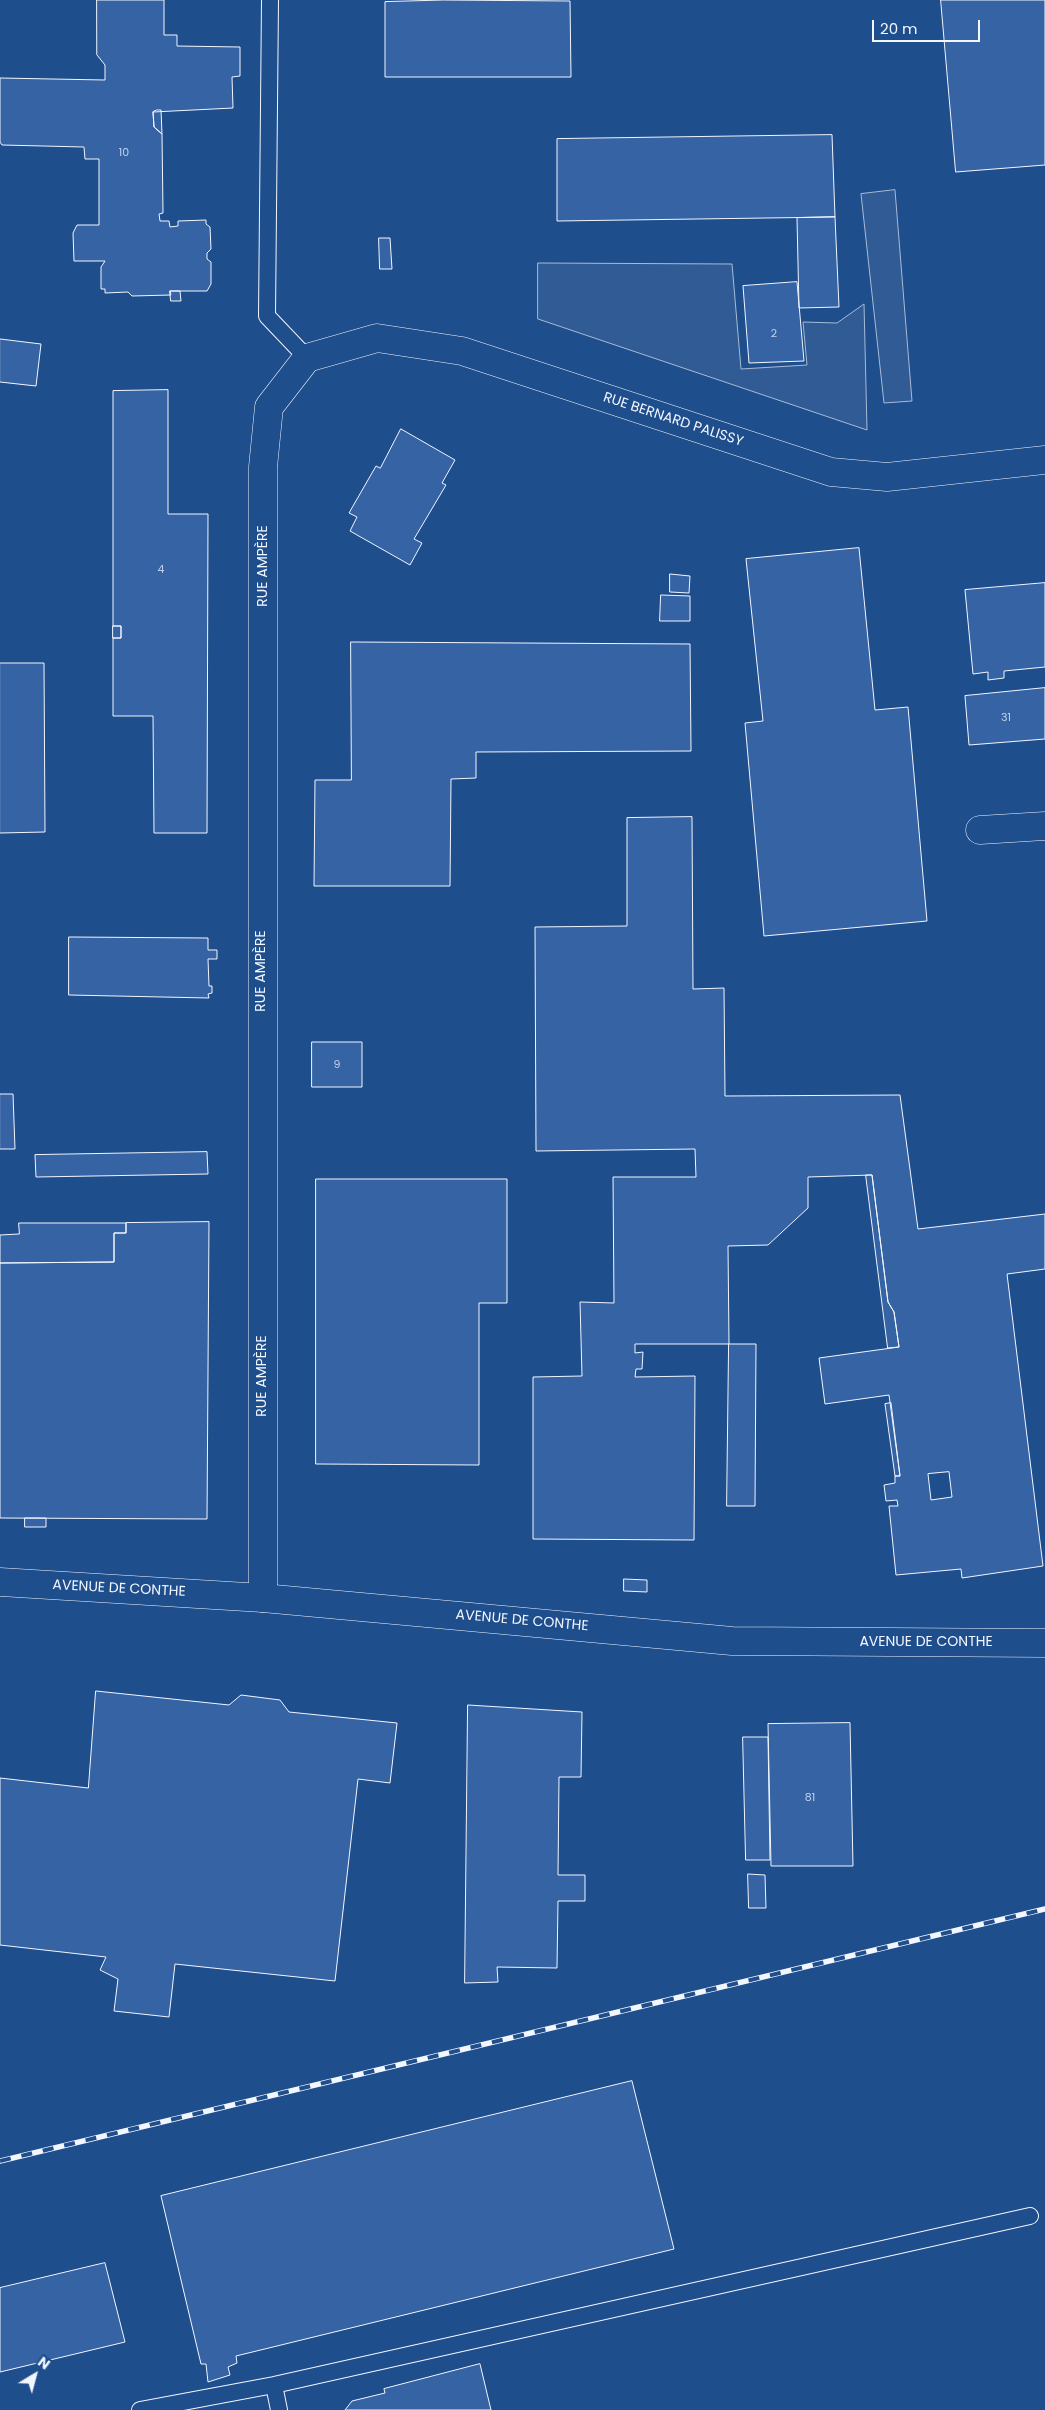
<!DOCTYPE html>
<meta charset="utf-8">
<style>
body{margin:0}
#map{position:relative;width:1045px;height:2410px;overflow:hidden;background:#1f4e8c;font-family:Poppins,sans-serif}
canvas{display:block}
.north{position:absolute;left:10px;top:2350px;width:50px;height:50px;-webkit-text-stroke:4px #1f4e8c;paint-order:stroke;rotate:37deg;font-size:14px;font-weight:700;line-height:20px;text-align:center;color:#f2f6ff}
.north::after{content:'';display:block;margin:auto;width:18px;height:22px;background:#f2f6ff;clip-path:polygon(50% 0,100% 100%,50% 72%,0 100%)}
.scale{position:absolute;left:872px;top:20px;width:108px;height:22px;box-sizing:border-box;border:2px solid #f2f6ff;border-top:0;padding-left:6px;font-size:15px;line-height:18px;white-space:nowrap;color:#f2f6ff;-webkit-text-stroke:4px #1f4e8c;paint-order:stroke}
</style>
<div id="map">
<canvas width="1045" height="2410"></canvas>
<div class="north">N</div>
<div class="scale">20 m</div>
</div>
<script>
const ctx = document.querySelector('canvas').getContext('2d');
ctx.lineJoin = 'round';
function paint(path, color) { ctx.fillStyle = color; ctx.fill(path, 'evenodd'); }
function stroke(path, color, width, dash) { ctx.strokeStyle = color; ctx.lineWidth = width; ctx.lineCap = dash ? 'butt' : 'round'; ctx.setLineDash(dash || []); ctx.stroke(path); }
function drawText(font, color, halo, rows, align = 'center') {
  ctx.font = font + ' Poppins,sans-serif'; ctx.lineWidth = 4; ctx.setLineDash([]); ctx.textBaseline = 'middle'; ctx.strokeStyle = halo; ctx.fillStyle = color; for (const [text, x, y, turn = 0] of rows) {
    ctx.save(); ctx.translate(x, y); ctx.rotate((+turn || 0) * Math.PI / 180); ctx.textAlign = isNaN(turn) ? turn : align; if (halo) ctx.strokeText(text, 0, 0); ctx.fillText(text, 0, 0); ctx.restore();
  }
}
const built = new Path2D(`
 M 895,190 L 912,401 L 884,403 L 861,194 Z
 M 538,263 L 732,264 L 741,369 L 807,365 L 803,322 L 837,323 L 864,304 L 867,430 L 538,319 Z`);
const building = new Path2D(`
 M 97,0 L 164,0 L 164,35 L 177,35 L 177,46 L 240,47 L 240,76 L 232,77 L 233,108 L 153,112 L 154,127 L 162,134 L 163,213 L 159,214 L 160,221 L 169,221 L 170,227 L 178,226 L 178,221 L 206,220 L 206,224 L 210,227 L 211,249 L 207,253 L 207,259 L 211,262 L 211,284 L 207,291 L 170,291 L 171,295 L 132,296 L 128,292 L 105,293 L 105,289 L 101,289 L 101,267 L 105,261 L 74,261 L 73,233 L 77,225 L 99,225 L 99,159 L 85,159 L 84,147 L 2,145 L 0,142 L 0,78 L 105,80 L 105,65 L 97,55 Z
 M 444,0 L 570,1 L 571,77 L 385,77 L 385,2 Z
 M 941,0 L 1045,0 L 1045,165 L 956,172 Z
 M 157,110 L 161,110 L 162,134 L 154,127 L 153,112 Z
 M 832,135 L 835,217 L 557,221 L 557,139 Z
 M 835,217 L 839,307 L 799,308 L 797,218 Z
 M 379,238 L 390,238 L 392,269 L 380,269 Z
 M 797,282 L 804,361 L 749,363 L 743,286 Z
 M 170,291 L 180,291 L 181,301 L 171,301 Z
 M 0,339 L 41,344 L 36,386 L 0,382 Z
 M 168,390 L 168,514 L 208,514 L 207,833 L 154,833 L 153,716 L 113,716 L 113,638 L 121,638 L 121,626 L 113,626 L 113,391 Z
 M 401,429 L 455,460 L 442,483 L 446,485 L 414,539 L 422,543 L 410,565 L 350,531 L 357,517 L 349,513 L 376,466 L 380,468 Z
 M 859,548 L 875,710 L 908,707 L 927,921 L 764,936 L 745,723 L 763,721 L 746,559 Z
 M 670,574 L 690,576 L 689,593 L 670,592 Z
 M 1045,583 L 1045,667 L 1004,671 L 1004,678 L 988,680 L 988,672 L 973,674 L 965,590 Z
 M 661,595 L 690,596 L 690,621 L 660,621 Z
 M 113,626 L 121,626 L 121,638 L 113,638 Z
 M 351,642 L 690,644 L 691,751 L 476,752 L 476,778 L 451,779 L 450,886 L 314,886 L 315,780 L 351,780 Z
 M 0,663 L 44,663 L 45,832 L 0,833 Z
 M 1045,688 L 1045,739 L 969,745 L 965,696 Z
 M 692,817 L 693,989 L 724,988 L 725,1096 L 900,1095 L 918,1229 L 1045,1214 L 1045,1269 L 1007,1274 L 1043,1566 L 962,1578 L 961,1569 L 896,1575 L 889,1506 L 898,1506 L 897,1500 L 886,1501 L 884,1485 L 895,1483 L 895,1476 L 900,1476 L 889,1395 L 825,1404 L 819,1358 L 899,1347 L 894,1312 L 888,1302 L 872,1175 L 808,1177 L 808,1208 L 768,1245 L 728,1246 L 729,1344 L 635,1344 L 635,1353 L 643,1352 L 642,1369 L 636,1369 L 635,1377 L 695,1376 L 694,1540 L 533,1539 L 533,1377 L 582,1376 L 580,1302 L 614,1303 L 613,1177 L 696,1177 L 695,1149 L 536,1151 L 535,927 L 627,926 L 627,818 ZM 949,1472 L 952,1497 L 931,1500 L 928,1474 Z
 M 69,937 L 208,938 L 208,950 L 217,950 L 217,959 L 208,959 L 209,986 L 212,986 L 212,993 L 208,994 L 209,998 L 69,995 Z
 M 312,1042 L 362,1042 L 362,1087 L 312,1087 Z
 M 0,1094 L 13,1094 L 15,1149 L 0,1149 Z
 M 207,1152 L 208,1174 L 36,1177 L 35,1155 Z
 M 866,1175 L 872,1175 L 888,1302 L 894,1312 L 899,1347 L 888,1348 Z
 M 316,1179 L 507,1179 L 507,1303 L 479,1303 L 479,1465 L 316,1464 Z
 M 209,1222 L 207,1519 L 0,1518 L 0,1263 L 114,1262 L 114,1233 L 126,1233 L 126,1223 Z
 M 19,1223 L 126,1223 L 126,1233 L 114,1233 L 114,1262 L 0,1263 L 0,1235 L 19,1234 Z
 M 729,1344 L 756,1344 L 755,1506 L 727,1506 Z
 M 891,1403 L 900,1476 L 895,1476 L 885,1404 Z
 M 25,1518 L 46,1518 L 46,1527 L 25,1527 Z
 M 624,1579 L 647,1580 L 647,1592 L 624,1591 Z
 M 96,1691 L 229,1705 L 241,1695 L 280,1700 L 289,1712 L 397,1723 L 390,1783 L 358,1779 L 335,1981 L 175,1964 L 169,2017 L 114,2011 L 118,1979 L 100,1970 L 106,1957 L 0,1945 L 0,1778 L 88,1788 Z
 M 468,1705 L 582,1712 L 581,1777 L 559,1777 L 558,1875 L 585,1875 L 585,1901 L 558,1901 L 557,1968 L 497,1967 L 498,1982 L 465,1983 Z
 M 850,1723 L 853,1866 L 771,1866 L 768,1724 Z
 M 743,1737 L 768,1737 L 770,1860 L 746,1860 Z
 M 748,1874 L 765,1875 L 766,1908 L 749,1908 Z
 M 632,2081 L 674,2249 L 236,2356 L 237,2363 L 228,2367 L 230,2375 L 208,2382 L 206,2364 L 201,2364 L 161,2196 Z
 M 105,2263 L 125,2342 L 0,2372 L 0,2288 Z
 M 480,2364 L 491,2410 L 345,2410 L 352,2401 L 385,2393 L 384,2389 Z`);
const lane = new Path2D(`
 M 270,0 L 267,316 L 307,358
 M 274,2385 L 279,2410
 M 140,2410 L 274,2385 L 1030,2216`);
const street = new Path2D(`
 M 980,830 L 1045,826
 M 263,1598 L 263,467 L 269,407 L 307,358 L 377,338 L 462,351 L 831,472 L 887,477 L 1045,460`);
const secondary = new Path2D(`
 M 0,1582 L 263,1598 L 732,1641 L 1045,1643`);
const rail = new Path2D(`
 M 0,2161 L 1045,1909`);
const numberNames = [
 ["10",124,153],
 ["2",774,334],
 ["4",161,570],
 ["31",1006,718],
 ["9",337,1065],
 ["81",810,1798]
];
const streetNames = [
 ["RUE BERNARD PALISSY",673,420,18],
 ["RUE AMPÈRE",263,566,-90],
 ["RUE AMPÈRE",261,971,-90],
 ["RUE AMPÈRE",262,1376,-90],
 ["AVENUE DE CONTHE",119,1589,3],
 ["AVENUE DE CONTHE",522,1621,5],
 ["AVENUE DE CONTHE",926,1642]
];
paint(built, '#305b95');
stroke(built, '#a8bbd7', 1);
paint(building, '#3563a3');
stroke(building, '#f2f6ff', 1);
stroke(lane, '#f2f6ff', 18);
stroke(street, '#f2f6ff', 29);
stroke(secondary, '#f2f6ff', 29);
stroke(lane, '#1f4e8c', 16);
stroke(street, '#1f4e8c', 28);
stroke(secondary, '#1f4e8c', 28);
stroke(rail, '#f2f6ff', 5.5);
stroke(rail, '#1f4e8c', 4, [11]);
drawText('11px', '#c3d1e8', null, numberNames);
drawText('14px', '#f2f6ff', '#1f4e8c', streetNames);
</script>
